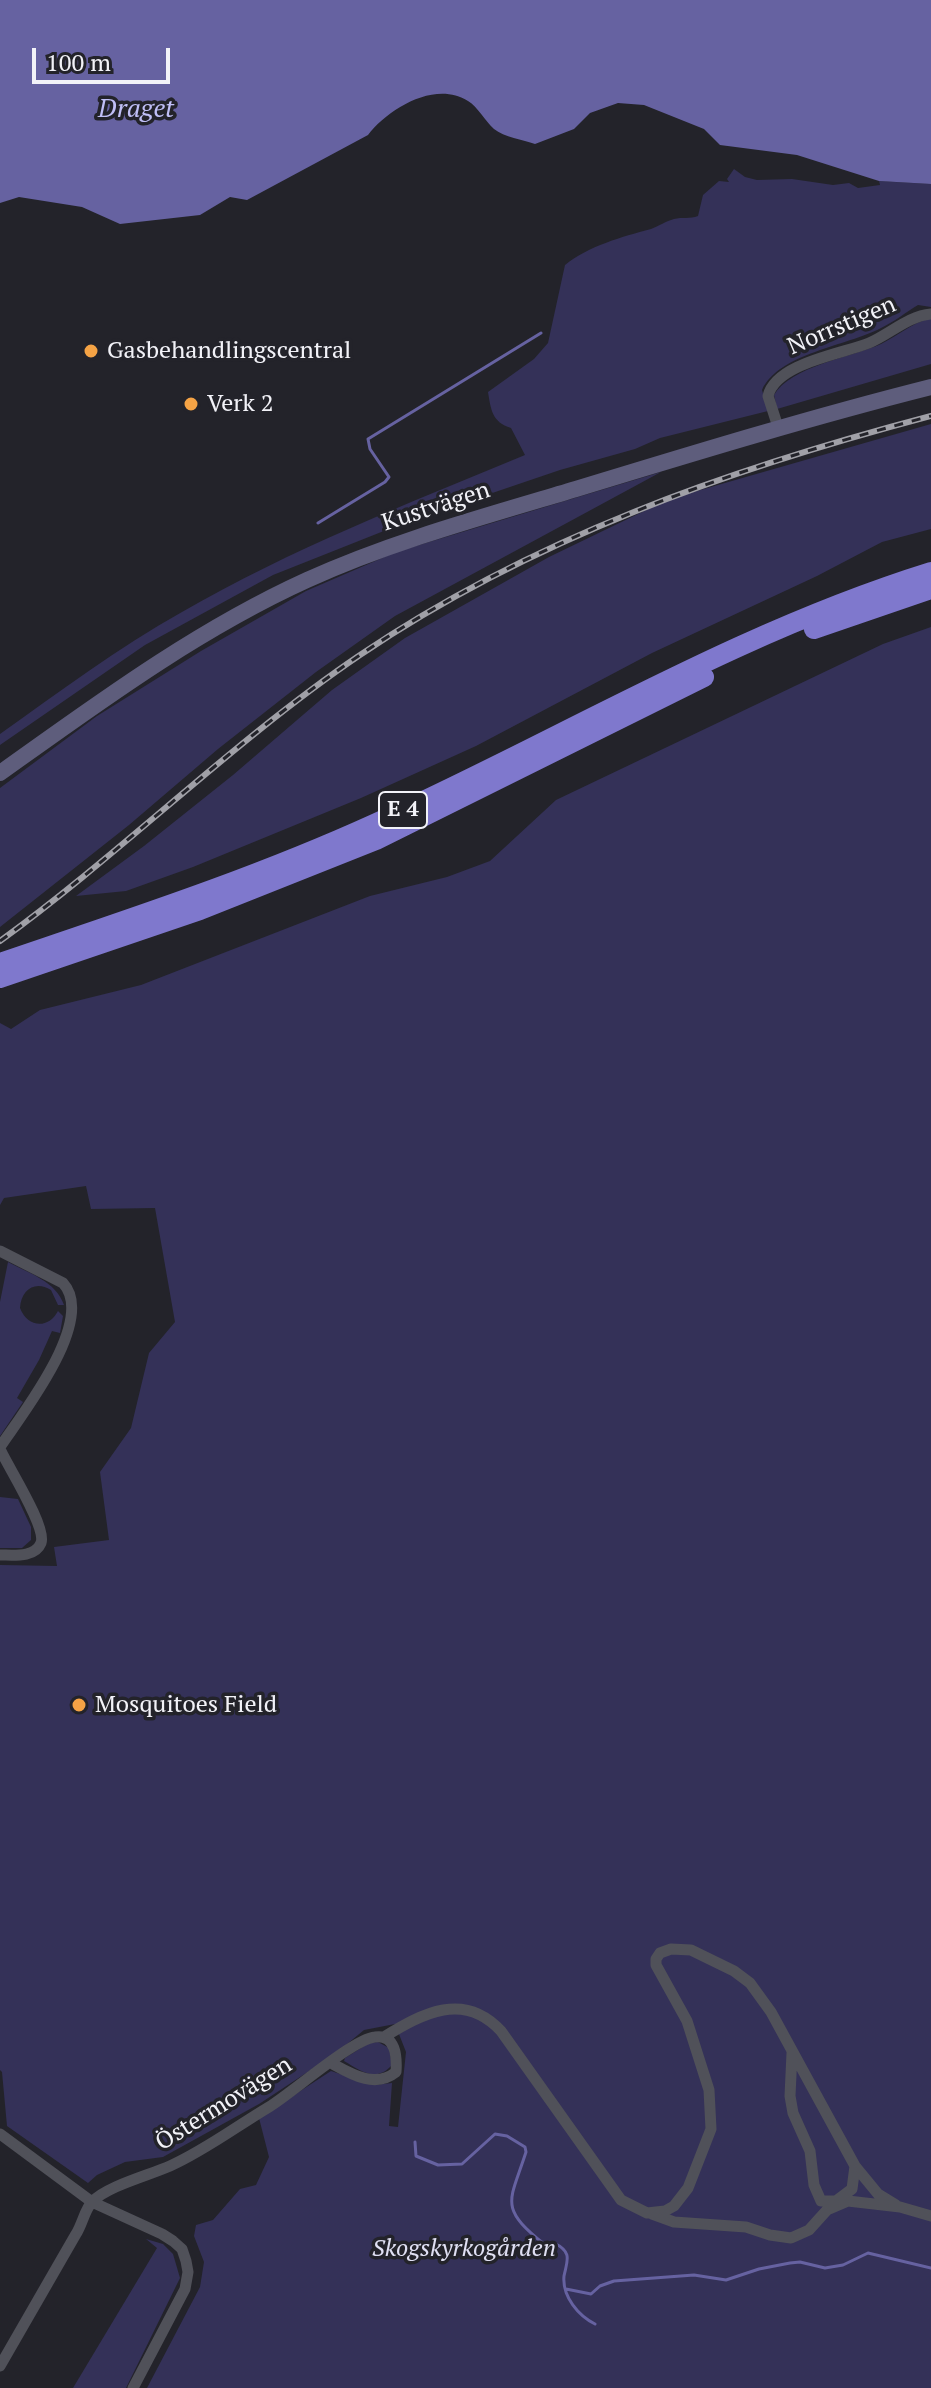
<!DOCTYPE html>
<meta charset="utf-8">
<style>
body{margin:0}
#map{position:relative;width:931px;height:2388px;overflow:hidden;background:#23232a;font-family:"PT Serif",serif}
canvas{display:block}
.scale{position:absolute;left:32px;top:48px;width:138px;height:36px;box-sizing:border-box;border:4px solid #f2f2f8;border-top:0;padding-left:10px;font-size:24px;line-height:28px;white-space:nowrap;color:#f2f2f8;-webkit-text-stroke:6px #23232a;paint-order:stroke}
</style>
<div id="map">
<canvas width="931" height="2388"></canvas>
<div class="scale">100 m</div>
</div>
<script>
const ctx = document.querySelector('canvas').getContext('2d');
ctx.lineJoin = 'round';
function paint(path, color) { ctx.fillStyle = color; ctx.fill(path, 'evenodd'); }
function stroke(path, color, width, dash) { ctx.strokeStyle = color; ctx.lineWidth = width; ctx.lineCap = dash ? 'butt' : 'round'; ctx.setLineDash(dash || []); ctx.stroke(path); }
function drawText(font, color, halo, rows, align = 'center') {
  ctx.font = font + ' "PT Serif",serif'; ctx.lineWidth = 7; ctx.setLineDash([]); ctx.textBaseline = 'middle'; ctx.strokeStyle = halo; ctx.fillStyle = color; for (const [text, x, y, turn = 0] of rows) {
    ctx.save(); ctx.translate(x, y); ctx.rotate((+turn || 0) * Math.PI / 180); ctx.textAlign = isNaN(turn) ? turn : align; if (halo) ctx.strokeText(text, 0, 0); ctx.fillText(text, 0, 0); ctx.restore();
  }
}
const green = new Path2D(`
 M 734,169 L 745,177 L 757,180 L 792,179 L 833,185 L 849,183 L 858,188 L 880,185 L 879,181 L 931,184 L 931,307 L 918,305 C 906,312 894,322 881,328 C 847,346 779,353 762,390 L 768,411 L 660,438 L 635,449 L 560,470 L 404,523 L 273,575 L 145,645 L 0,745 L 0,734 C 59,692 118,648 182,612 C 291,549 409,503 525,455 L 511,428 C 492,422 491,410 488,392 L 534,359 L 548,343 L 565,265 C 589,246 621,237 651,229 C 659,226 666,221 674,219 C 682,217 690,219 698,216 L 703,195 L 719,181 L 729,182 L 727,179 Z
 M 931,318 L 931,364 L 777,409 L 774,395 C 791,366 852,357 881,344 C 899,335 910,324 931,318 Z
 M 931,424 L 931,529 L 882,542 L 817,576 L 652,653 L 476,746 L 361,798 L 193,867 L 126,891 L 76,896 L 144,846 L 233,775 L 332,690 L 405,638 L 549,557 L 669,499 Z
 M 661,472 L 395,616 L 316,672 L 218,749 L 129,825 L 0,927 L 0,788 L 97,716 L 201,651 L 306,591 L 396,552 Z
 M 931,627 L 931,2388 L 147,2388 L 200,2287 L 204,2262 L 194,2236 L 196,2225 L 213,2220 L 240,2189 L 256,2185 L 269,2157 L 259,2118 L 331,2071 L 374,2085 L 392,2083 L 389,2126 L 398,2127 L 406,2052 L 395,2024 L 364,2030 L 335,2054 L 259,2104 L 163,2157 L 125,2162 L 97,2175 L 88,2183 L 7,2126 L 2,2072 L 0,2070 L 0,1565 L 57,1566 L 54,1547 L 109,1540 L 100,1472 L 131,1428 L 149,1353 L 175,1322 L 155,1208 L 91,1209 L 86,1186 L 4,1198 L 0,1205 L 0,1023 L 11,1029 L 40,1010 L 141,985 L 370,896 L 447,877 L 490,861 L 556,800 L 883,644 Z
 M 8,1262 C 28,1273 56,1281 64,1305 L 58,1305 L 51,1290 C 35,1280 21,1290 20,1308 C 27,1327 48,1330 58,1311 L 63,1316 L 60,1333 L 52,1331 L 39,1360 L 17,1398 L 23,1402 L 0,1436 L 0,1302 Z
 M 0,1497 L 18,1499 L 31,1527 L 31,1540 L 22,1548 L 0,1548 Z
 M 378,2042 L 389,2048 L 392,2065 C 376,2083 361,2071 344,2061 L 345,2058 L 369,2043 Z
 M 146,2239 L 163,2244 L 173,2254 L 180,2278 L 126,2388 L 73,2388 L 157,2248 Z`);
const water = new Path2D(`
 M 0,0 L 931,0 L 931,184 L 879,181 L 797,155 L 720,145 L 704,129 L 644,105 L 618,103 L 590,113 L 574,129 L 535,144 C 523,140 504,137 494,129 C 485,121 478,107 468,101 C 435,80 388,109 368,135 L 247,200 L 230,197 L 200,215 L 120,224 L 82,207 L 19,197 L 0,203 Z`);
const stream = new Path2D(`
 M 318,523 L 385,482 L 389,477 L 370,449 L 368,439 L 541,333
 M 415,2142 L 416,2156 L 438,2165 L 462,2164 L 495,2134 L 507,2136 L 525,2147 L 526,2152 C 510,2202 498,2207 544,2244 L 554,2243 C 573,2252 567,2261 564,2276 C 562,2297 579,2316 595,2324
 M 566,2289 L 591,2294 L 600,2286 L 614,2281 L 694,2275 L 726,2280 L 759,2269 L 790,2263 L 800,2262 L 825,2268 L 843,2265 L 868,2253 L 931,2268`);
const minor = new Path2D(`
 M 779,430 L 768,396 C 776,363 842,354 869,343 C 890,334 908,316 931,314
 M 0,1251 L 63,1283 C 97,1320 22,1414 0,1447
 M 0,1449 C 8,1467 47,1527 41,1543 C 35,1558 13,1555 0,1555
 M 384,2037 C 423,2013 464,1991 501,2031 L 621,2200 L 647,2213 L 665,2211 L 674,2206 L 688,2188 L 711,2129 L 709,2090 L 687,2021 L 656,1965 L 656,1959 L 660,1953 L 671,1949 L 691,1950 L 734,1971 L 750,1983 L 771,2012 L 855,2166 L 852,2189 L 836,2201 L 821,2201 L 814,2185 L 810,2151 L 793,2113 L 790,2096 L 792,2053
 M 0,2134 L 92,2202 L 162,2234 L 173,2241 L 182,2249 L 186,2261 L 188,2272 L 185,2289 L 133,2388
 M 855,2166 L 878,2194 L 896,2205
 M 652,2214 L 674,2222 L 746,2227 L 770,2235 L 791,2238 L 809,2230 L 827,2210 L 848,2201 L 900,2207 L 931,2216
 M 0,2366 C 25,2322 51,2278 76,2234 C 82,2225 85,2209 92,2202 C 107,2186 150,2175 170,2166 C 204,2151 237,2126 269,2107 C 292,2093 353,2039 375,2037 C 396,2034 397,2057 396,2072 C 375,2089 351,2074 331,2063`);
const secondary = new Path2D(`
 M 0,773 C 98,703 197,630 307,580 C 393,541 486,516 576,489 C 694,453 812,417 931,387`);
const motorway = new Path2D(`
 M 814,629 L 931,589
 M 0,963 C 126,920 253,879 374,824 C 560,740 735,633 931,572
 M 0,978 L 200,910 L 376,840 L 704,677`);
const rail = new Path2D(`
 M 0,941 C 124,851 233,741 360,655 C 533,538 730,469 931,416`);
const markers = [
 [91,351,8,"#f5a345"],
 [191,404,8,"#f5a345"],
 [79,1705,8,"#f5a345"]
];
const shields = [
 [403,810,48]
];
const shieldNames = [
 ["E 4",403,810]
];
const streetNames = [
 ["Norrstigen",842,326,-23],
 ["Kustvägen",436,507,-18],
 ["Östermovägen",224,2104,-32]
];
const poiNames = [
 ["Gasbehandlingscentral",107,351],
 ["Verk 2",207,404],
 ["Mosquitoes Field",95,1705]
];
const parkNames = [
 ["Skogskyrkogården",464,2249]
];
const waterNames = [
 ["Draget",136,110]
];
paint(green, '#343158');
paint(water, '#6662a1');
stroke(stream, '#6662a1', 3);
stroke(minor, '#505159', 11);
stroke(secondary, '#5e5d7c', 16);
stroke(motorway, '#7f78cd', 20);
stroke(rail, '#a0a0a7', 6);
stroke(rail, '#23232a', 3, [9]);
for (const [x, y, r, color] of markers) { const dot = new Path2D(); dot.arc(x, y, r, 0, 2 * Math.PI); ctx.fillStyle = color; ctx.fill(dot); stroke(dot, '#23232a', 3); }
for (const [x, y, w] of shields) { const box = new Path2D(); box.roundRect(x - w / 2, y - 18, w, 36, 6); ctx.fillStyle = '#23232a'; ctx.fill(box); stroke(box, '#f2f2f8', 2); }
drawText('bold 22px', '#f2f2f8', null, shieldNames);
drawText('24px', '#f2f2f8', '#23232a', streetNames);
drawText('24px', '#f2f2f8', '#23232a', poiNames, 'left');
drawText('italic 24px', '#e0e0f3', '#23232a', parkNames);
drawText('italic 26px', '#c0bff6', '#23232a', waterNames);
</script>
